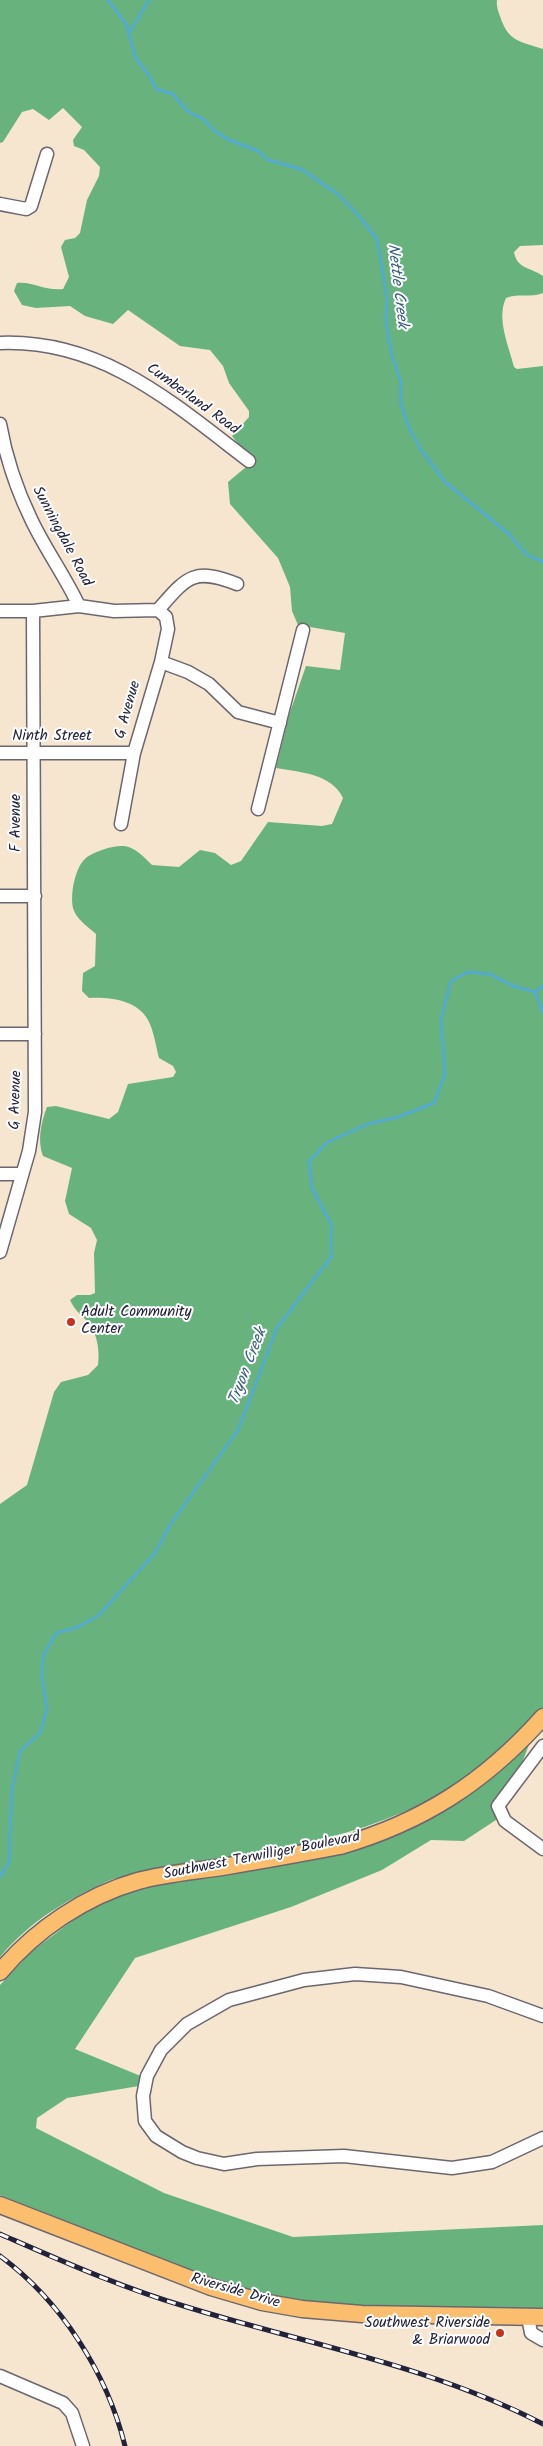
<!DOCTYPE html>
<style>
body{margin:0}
canvas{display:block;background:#f6e6d0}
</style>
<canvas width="543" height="2446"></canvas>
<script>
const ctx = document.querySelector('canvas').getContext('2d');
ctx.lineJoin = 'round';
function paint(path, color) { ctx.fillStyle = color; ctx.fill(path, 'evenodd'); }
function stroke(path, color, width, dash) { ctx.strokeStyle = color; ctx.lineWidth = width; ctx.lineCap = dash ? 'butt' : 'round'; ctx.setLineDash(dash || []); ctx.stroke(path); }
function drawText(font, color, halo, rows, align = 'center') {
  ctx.font = font + ' Kalam,sans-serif'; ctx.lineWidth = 4; ctx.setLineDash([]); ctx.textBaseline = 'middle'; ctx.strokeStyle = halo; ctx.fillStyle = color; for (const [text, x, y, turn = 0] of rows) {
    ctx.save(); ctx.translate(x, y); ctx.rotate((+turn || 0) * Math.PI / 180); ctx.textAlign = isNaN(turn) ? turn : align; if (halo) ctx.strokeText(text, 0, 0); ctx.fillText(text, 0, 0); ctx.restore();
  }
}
const forest = new Path2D(`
 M 0,0 L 497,0 C 496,7 499,13 501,19 C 509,42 522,42 543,49 L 543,245 L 520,246 L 514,252 C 517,269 530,267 543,276 L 543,293 C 531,298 518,293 506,298 C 496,319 509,346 514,367 L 517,369 L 543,366 L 543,1707 C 514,1739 483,1769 446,1792 C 432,1801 416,1807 401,1813 C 308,1853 210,1857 113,1879 C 69,1898 31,1920 0,1957 L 0,1504 L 27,1485 L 54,1392 L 61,1382 L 88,1375 L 98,1365 C 100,1350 97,1330 85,1319 C 78,1312 75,1310 70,1300 L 77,1295 L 90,1295 L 95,1293 L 94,1253 L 97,1240 L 91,1228 L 69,1214 L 65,1201 L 72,1168 L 43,1156 C 37,1141 41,1122 47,1107 L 56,1106 L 109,1119 L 118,1112 L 128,1084 L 173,1077 L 176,1072 L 173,1066 L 159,1058 C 156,1047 154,1031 148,1020 C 137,1000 110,997 89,998 L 82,991 L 83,973 L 95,966 L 96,934 C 88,927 76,919 73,908 C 70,894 75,866 87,857 C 96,851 113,845 124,846 C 135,847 145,858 152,865 L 179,867 L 200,850 L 215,853 L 231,865 L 241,861 L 268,822 L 322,826 L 332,824 L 343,798 C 332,774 300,772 276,768 L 289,715 L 306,666 L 340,670 L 345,633 L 298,625 L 292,611 L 290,587 L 278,558 L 230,504 L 228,482 L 252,462 L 232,436 L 249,417 L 249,411 L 229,383 L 223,366 L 210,350 L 180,346 L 128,310 L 113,324 L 85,316 L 70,306 L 36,308 L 22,305 L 14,291 L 17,283 C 32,281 44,291 63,289 L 69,277 L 61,247 L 65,240 L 75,238 L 80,233 L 87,200 L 99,176 L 100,167 L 84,150 L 74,146 L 73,140 L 82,127 L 63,108 L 49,120 L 33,109 L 22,112 L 3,142 L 0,143 Z
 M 530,1742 L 502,1816 L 464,1841 L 431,1840 L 382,1870 L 291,1907 L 135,1958 L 75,2049 L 143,2077 L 139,2086 L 67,2098 L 37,2118 L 36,2128 L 164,2193 L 293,2237 L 543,2225 L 543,2310 L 349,2307 L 293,2302 L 225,2285 L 0,2195 L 0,1985 L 31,1952 L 89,1908 L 141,1887 L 346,1850 Z`);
const stream = new Path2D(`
 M 108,0 L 126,24 L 136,59 L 149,75 L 156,89 L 173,94 L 187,111 L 203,119 L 215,131 L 227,139 L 258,151 L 268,160 L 301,169 L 339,195 L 358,215 L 377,239 L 387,297 L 386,322 L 392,356 L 401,383 L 401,404 L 410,430 L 422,451 L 445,482 L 508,533 L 527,555 L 543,562
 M 129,33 L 149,0
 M 535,992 L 543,1012
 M 0,1877 L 9,1862 L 12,1789 L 20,1751 L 40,1733 L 47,1709 L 42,1677 L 43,1656 L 56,1633 L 78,1627 L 99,1615 L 155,1553 L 170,1525 L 238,1430 L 277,1328 L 331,1257 L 331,1224 L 312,1188 L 309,1161 L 328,1142 L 368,1124 L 398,1117 L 434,1103 L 445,1074 L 441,1020 L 451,981 L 468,972 L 490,974 L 513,986 L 535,992 L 543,986`);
const minor = new Path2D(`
 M 0,204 L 26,209 L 31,206 L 47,154
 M 0,343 C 102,339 173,403 249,461
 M 0,424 C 6,458 16,488 31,519 C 45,549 65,576 79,606
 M 158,610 C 187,577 193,567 237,584
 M 0,611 L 33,611 L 79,606 L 114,611 L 158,610 L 166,617 L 168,629 L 161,662 L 134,753 L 121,824
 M 161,662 L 188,672 L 209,684 L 238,712 L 280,723
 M 0,753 L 134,753
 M 258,809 L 303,630
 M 0,896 L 35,896
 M 0,1034 L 35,1034
 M 0,1174 L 21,1174
 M 0,1252 L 29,1151 L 35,1112 L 33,611
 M 543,1746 L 498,1806 L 505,1821 L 543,1849
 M 543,2016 L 488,1996 L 401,1977 L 355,1974 L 304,1980 L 229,2000 L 187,2024 L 161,2050 L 147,2076 L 143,2096 L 145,2121 L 156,2136 L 182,2152 L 197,2158 L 224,2164 L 257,2159 L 344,2156 L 452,2168 L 492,2162 L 543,2138
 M 528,2317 L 531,2333 L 543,2340
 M 0,2376 L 63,2403 L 72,2413 L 83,2446`);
const major = new Path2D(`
 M 0,1972 C 35,1930 85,1896 138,1881 C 167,1873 198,1871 228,1866 C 265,1860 303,1853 340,1846 C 423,1822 485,1782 543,1717
 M 0,2205 L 211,2287 L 262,2302 L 302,2309 L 362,2314 L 543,2317`);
const rail = new Path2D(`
 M 0,2234 C 62,2261 122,2288 187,2307 C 307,2344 431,2366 543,2424
 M 0,2256 C 61,2301 107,2373 125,2446`);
const markers = [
 [71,1322,5,"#c8321e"],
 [500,2333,5,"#c8321e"]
];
const streetNames = [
 ["Cumberland Road",192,400,36],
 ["Sunningdale Road",61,537,62],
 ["G Avenue",129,710,-74],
 ["Ninth Street",52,737],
 ["F Avenue",17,823,-90],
 ["G Avenue",17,1100,-88],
 ["Southwest Terwilliger Boulevard",262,1857,-11],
 ["Riverside Drive",235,2292,16]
];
const poiNames = [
 ["Adult Community",81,1313],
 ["Center",81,1330],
 ["Southwest Riverside",490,2324,"right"],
 ["& Briarwood",490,2341,"right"]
];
const waterNames = [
 ["Nettle Creek",396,286,83],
 ["Tryon Creek",249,1367,-69]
];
paint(forest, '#68b37d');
stroke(stream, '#53abd0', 3);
stroke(minor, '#6c676f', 15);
stroke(major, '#6c676f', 19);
stroke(minor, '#fff', 12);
stroke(major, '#fabe6e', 16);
stroke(rail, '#22223b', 5);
stroke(rail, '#fff', 3, [9]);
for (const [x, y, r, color] of markers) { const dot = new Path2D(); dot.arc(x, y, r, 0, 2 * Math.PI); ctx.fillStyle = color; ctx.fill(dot); stroke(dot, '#fff', 2); }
drawText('15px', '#22223b', '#fff', streetNames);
drawText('15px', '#22223b', '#fff', poiNames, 'left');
drawText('italic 16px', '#38607e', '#fff', waterNames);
</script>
